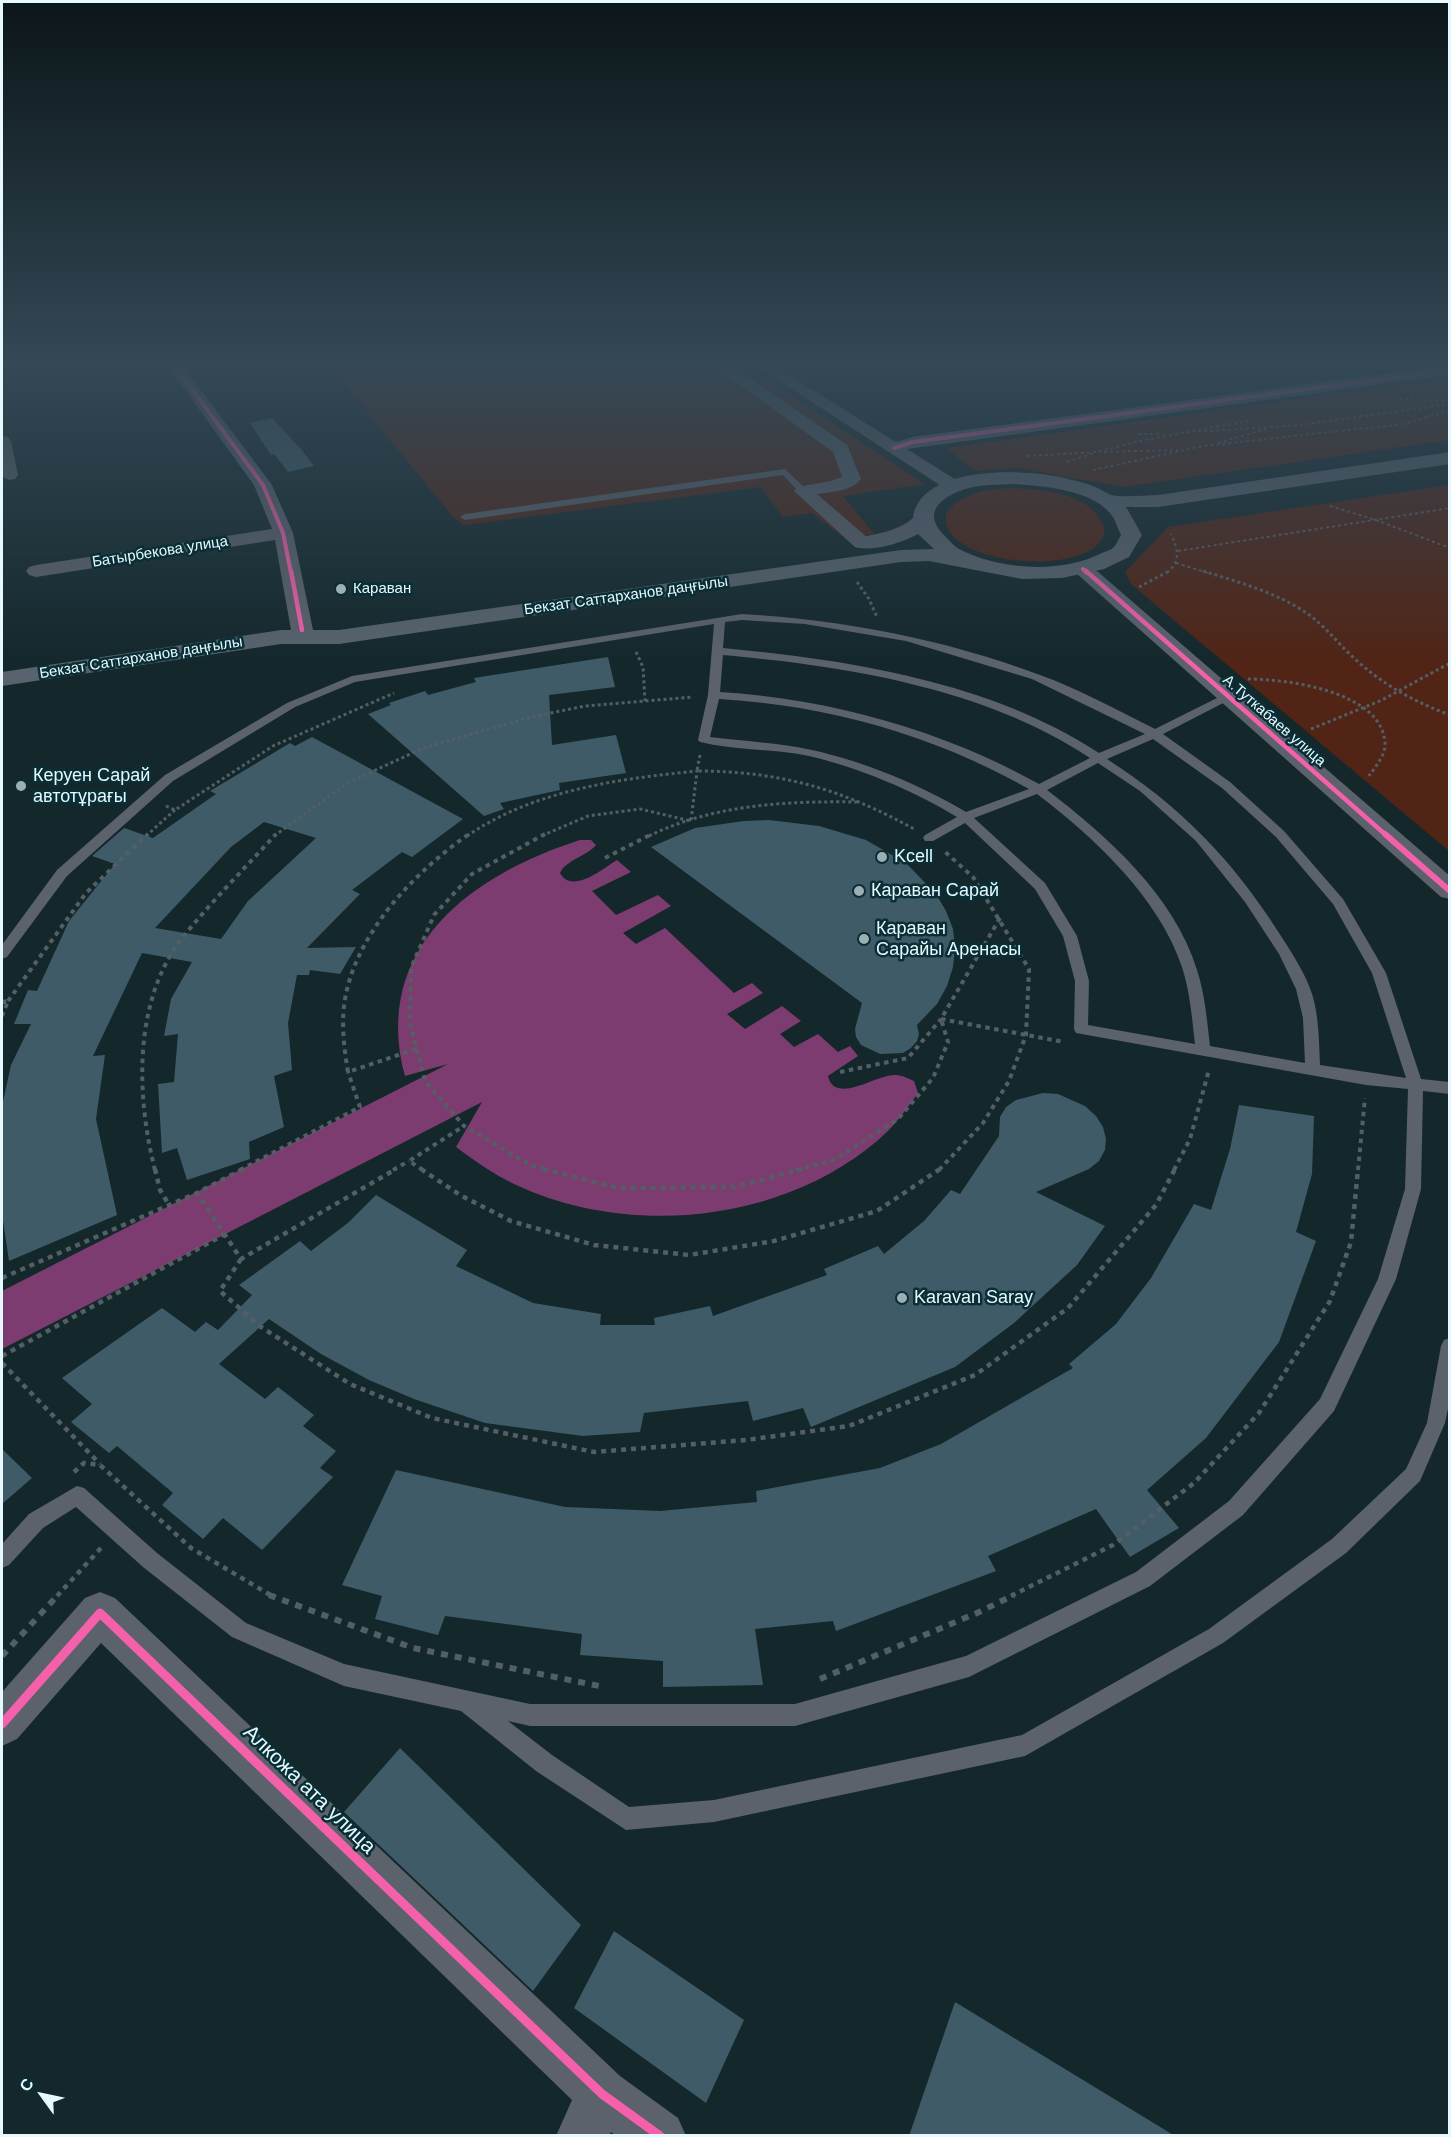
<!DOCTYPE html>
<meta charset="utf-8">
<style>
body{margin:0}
#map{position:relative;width:1451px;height:2137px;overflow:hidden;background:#14282c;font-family:Helvetica,sans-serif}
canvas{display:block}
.frame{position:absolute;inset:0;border:3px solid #e6f9fe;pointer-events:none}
.north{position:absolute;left:12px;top:2065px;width:60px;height:60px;-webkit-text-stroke:4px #092e36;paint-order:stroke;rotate:303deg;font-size:16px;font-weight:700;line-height:24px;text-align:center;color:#e6f9fe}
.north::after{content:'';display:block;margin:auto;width:21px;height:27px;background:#e6f9fe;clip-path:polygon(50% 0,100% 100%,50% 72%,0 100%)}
</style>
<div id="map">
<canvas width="1451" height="2137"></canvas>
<div class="frame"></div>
<div class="north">С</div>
</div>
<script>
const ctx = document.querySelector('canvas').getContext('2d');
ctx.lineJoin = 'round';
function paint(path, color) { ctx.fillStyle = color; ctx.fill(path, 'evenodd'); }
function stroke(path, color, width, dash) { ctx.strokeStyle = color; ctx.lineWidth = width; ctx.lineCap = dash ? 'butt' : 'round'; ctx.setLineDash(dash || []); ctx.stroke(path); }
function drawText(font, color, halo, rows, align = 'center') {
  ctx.font = font + ' Helvetica,sans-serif'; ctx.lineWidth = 5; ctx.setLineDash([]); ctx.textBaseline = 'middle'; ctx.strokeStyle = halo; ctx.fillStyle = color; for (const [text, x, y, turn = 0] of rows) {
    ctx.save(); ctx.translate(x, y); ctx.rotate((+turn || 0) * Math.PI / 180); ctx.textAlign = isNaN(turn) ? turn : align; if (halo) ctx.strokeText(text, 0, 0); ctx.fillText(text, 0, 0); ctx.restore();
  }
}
const green = new Path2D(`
 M 329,365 L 744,365 L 925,484 L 843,496 L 874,534 L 846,539 L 812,513 L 783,517 L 761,487 L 464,525 L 453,517 Z
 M 1449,378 L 1449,440 L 1124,487 L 1017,468 L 975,471 L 947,448 Z
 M 1449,485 L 1450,485 L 1449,851 L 1132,585 L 1125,572 L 1168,527 Z
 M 1015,488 C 1044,490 1087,493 1102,522 C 1107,530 1103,540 1096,546 C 1067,572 964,565 947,527 C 945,523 946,517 946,513 C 964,491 988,489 1015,488 Z`);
const water = new Path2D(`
 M 580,840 L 591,840 L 596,845 C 587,856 566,860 560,873 C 572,895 604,868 617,860 L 631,872 L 592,891 L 616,915 L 658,895 L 671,906 L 623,933 L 636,944 L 665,928 L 734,993 L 752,983 L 763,993 L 727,1014 L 745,1029 L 782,1006 L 801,1021 L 780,1034 L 794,1047 L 818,1034 L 838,1052 L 850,1046 L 858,1056 L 828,1076 C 835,1106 878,1073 896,1075 C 902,1075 909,1079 914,1081 L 918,1093 C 906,1110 894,1127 877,1141 C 780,1223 628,1238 514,1184 C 493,1174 475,1161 456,1147 L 482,1102 L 2,1349 L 2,1291 L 448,1064 L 405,1076 C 371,948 471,875 580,840 Z`);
const building = new Path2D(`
 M 272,418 L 301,449 L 314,466 L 288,472 L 274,454 L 271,455 L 250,423 Z
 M 608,657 L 615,687 L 549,695 L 552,745 L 616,735 L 626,773 L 559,783 L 560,790 L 500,803 L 504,809 L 484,816 L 368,714 L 391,705 L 389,703 L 425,691 L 428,695 L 476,682 L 474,678 Z
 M 312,737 L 463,819 L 412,857 L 402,852 L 352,890 L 360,894 L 307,948 L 356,947 L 340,974 L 310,970 L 309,975 L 297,975 L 288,1023 L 292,1070 L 274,1076 L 284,1127 L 249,1142 L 250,1159 L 187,1180 L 177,1148 L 162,1153 L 158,1084 L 174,1082 L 178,1034 L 164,1036 L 171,999 L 192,962 L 142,953 L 93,1056 L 105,1055 L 96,1119 L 117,1215 L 9,1261 L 2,1214 L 2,1106 L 11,1065 L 31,1024 L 14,1024 L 28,990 L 37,991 L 69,921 L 115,864 L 92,856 L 124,828 L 153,838 L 216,794 L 210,791 L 290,743 L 295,746 ZM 264,822 L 316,838 L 248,901 L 221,939 L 155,928 L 231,847 Z
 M 769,820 L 819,826 L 866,840 L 906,863 L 936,894 L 946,911 L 953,929 L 955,948 L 953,967 L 947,986 L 937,1004 L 917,1025 L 919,1034 L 917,1041 L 911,1048 L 903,1053 L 880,1054 L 861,1045 L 856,1037 L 855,1029 L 862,1003 L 651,847 L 695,828 L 744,821 Z
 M 1043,1093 L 1058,1094 L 1085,1106 L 1096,1116 L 1103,1127 L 1106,1139 L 1105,1150 L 1099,1161 L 1089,1169 L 1036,1192 L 1105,1226 L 1077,1265 L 1014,1323 L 955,1367 L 811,1427 L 803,1408 L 753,1421 L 748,1401 L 644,1413 L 640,1432 L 583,1436 L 485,1423 L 414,1399 L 369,1380 L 321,1354 L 269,1319 L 219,1364 L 265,1399 L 278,1387 L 314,1415 L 303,1426 L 336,1451 L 320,1468 L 333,1477 L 262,1550 L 223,1518 L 203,1539 L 162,1505 L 173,1493 L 117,1446 L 109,1453 L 71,1422 L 92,1404 L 62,1378 L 162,1308 L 195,1332 L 206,1322 L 218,1330 L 252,1295 L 239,1285 L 300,1241 L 311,1251 L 349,1222 L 376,1195 L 467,1250 L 456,1266 L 533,1303 L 601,1314 L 600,1325 L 655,1325 L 654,1318 L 710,1306 L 713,1316 L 827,1275 L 824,1269 L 878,1246 L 884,1254 L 924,1221 L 951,1190 L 960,1194 L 999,1136 L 1000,1117 L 1006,1107 L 1016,1100 Z
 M 1239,1105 L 1314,1116 L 1312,1174 L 1296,1232 L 1316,1241 L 1279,1342 L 1206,1438 L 1147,1490 L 1179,1528 L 1130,1557 L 1096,1509 L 988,1556 L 996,1571 L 836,1631 L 833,1621 L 755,1629 L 763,1685 L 663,1687 L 663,1661 L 580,1655 L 582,1634 L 445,1616 L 438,1635 L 375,1619 L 382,1596 L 342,1585 L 396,1470 L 565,1507 L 660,1511 L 757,1502 L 756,1491 L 880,1468 L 941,1444 L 1073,1368 L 1069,1364 L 1116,1324 L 1151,1278 L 1194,1204 L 1211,1210 L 1230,1149 Z
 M 2,1449 L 32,1478 L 2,1504 Z
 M 400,1748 L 581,1925 L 533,1991 L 344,1812 Z
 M 614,1931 L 744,2020 L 706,2103 L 574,2008 Z
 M 955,2002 L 1175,2136 L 909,2136 Z`);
const pathFar4 = new Path2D(`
 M 1399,399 L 1450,401
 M 1198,432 L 1300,425 L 1450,404
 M 1138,434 L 1163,434
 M 1218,443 L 1266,429
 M 1104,452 L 1178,450
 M 1027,456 L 1097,452 L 1135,442 L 1252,420
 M 1067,462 L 1094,453
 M 1093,470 L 1203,446 L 1404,424 L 1450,410
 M 1330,506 L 1376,520 L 1450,548
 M 1178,551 L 1450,508
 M 1176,563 L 1208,573
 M 1167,573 C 1181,561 1178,549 1171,534`);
const pathFar3 = new Path2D(`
 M 1203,571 C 1238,582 1275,592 1305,612 C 1325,625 1338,644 1355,659 C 1383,685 1415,702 1450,715
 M 857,582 L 869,599 L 877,617
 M 1139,587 L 1169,571
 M 636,652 L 643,667 L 645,701
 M 1248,679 C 1286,679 1382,691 1385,743 C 1386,755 1375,767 1369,776
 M 1311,729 L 1382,700 L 1450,663
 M 700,755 L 697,771 C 779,771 842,789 914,829
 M 166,806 L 175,810 L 273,746 L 394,693
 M 146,836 L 175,810
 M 274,836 L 348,783 L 423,748 L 531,717 L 585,706 L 692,697
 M 467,836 C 534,790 618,779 697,771 L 691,821 L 640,809 L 588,816 L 541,836
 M 649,836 C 714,804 788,801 858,802`);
const pathFar2 = new Path2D(`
 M 545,834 L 472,874 L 434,915 L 411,968 L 410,1023 L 425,1081 L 464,1126 L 532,1166 L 549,1170
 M 605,858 L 652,834
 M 1000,918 L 941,1019 L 1064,1042
 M 8,1001 L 86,893 L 148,834
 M 2,1002 L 8,1001 L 2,1016
 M 416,1049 L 348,1072 C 344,1049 341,1022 345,999 C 357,931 416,871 469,834
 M 840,1072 L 908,1058 L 941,1019
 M 155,1170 C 136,1096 133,1000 183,937 C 212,901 245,868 276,834
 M 240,1170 L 360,1107 L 348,1072
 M 393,1170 L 409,1161
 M 423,1170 L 409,1161 L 464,1126
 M 796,1170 L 834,1160 L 898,1119 L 933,1078 L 948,1042 L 941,1019
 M 939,1170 L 983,1123 L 1009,1081 L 1026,1035 L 1029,969 L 973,877 L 944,851
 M 1174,1170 L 1190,1139 L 1209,1070
 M 1358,1170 L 1365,1098`);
const pathFar1 = new Path2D(`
 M 155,1169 L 160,1190 L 169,1205
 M 243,1169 L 197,1193 L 241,1259 L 396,1169
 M 421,1169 L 460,1195 L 511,1221 L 594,1245 L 689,1255 L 774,1241 L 877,1211 L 940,1169
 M 543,1169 L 618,1188 L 735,1187 L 802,1169
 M 241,1259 L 220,1291 L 261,1327 L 350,1384 L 432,1418 L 594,1452 L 746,1440 L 849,1426 L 975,1375 L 1068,1308 L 1156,1205 L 1175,1169
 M 2,1278 L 197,1193
 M 2,1356 L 225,1234
 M 2,1363 L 100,1464
 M 74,1472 L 84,1463 L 100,1465 L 191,1548 L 272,1596
 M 57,1596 L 101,1548
 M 1011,1596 L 1113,1545 L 1194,1483 L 1259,1413 L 1330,1301 L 1351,1242 L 1358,1169`);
const path = new Path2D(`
 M 269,1595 L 413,1648 L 604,1687
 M 2,1656 L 58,1595
 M 820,1679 L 977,1613 L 1014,1595`);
const lane = new Path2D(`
 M 785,469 L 806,489 L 806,493 L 800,493 L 783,475 L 465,520 L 460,517 L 465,514 Z
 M 742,614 C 844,620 944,639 1040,675 C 1079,689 1117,710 1155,729 L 1223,695 L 1231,695 L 1231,699 L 1163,734 L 1230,782 L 1284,831 L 1343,899 L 1386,973 L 1421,1079 L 1450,1082 L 1450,1094 L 1423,1091 L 1421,1189 L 1396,1279 L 1334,1411 L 1243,1515 L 1150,1586 L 969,1677 L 795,1726 L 530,1726 L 508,1721 L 552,1755 L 629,1807 L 714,1800 L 1022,1735 L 1209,1629 L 1332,1539 L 1406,1469 L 1427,1423 L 1441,1346 L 1444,1340 L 1450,1338 L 1450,1399 L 1445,1423 L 1420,1481 L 1346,1553 L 1223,1643 L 1025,1756 L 714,1822 L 626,1830 L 536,1771 L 461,1711 L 344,1686 L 232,1637 L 143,1567 L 76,1507 L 43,1528 L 9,1565 L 2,1568 L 2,1544 L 29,1514 L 77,1486 L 84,1488 L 157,1553 L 246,1623 L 344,1664 L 530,1704 L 795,1704 L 966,1656 L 1136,1572 L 1229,1501 L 1320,1399 L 1378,1279 L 1405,1189 L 1408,1089 L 1366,1085 L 1076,1033 L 1074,1029 L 1075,981 L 1063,936 L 1035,889 L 965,823 L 933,841 L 925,841 L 923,838 L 925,835 L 957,817 C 912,790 860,768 809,756 C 773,748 735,751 700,742 L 698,740 L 708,695 L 714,624 L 355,682 L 295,707 L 173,781 L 67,876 L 7,957 L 2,959 L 2,945 L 57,870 L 165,775 L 287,703 L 352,676 ZM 742,620 L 805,624 L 906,641 L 1032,679 L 1145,734 L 1099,753 C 991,682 850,660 723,648 L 725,622 ZM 723,655 C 846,666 985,688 1090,758 L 1039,784 C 942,730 831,699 720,692 ZM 719,699 C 827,705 934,735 1029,789 L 966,812 C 919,784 865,762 812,750 C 779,743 744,741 710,737 ZM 1153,739 L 1222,788 L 1276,837 L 1333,904 L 1372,973 L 1406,1078 L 1320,1065 C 1319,1043 1319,1019 1313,997 C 1306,974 1292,953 1279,933 C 1232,859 1180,806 1107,759 ZM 1098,763 L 1140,791 L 1196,841 L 1245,902 L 1279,954 L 1296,989 L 1303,1018 L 1305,1063 L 1210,1046 C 1207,1021 1205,994 1197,970 C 1174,895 1107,836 1047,790 ZM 1037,794 C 1094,837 1159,898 1182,967 C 1190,992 1192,1018 1195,1044 L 1088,1025 L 1089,981 L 1077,936 L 1045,883 L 974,818 Z`);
const street = new Path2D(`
 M 167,365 L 182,365 L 272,485 L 293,533 L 313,630 L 309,634 L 302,636 L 295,634 L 291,630 L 275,540 L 36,577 L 29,575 L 26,571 L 29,567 L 36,565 L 272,529 L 254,485 Z
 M 713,365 L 731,365 L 847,445 L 861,479 C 852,491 831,492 817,494 L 869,539 L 872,543 L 869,547 L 855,547 L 794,491 L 797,487 L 831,481 L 842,477 L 833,452 Z
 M 755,365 L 773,365 L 896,442 L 913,437 L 1449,365 L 1450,375 L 907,449 L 961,483 L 964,487 L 961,491 L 949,491 Z
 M 2,436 L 8,437 L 11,441 L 18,475 L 15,479 L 9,480 L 2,477 Z
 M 1083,563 L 1090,565 L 1450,876 L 1450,899 L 1441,897 L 1076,573 L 1073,569 L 1076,565 Z
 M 100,1592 L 115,1598 L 620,2076 L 678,2118 L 686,2136 L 616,2136 L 611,2132 L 609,2136 L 556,2136 L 572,2100 L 101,1643 L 17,1739 L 2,1746 L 2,1692 L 85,1598 Z`);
const primary = new Path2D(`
 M 1450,452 L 1450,464 L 1158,507 L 1126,507 L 1142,535 L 1129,557 L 1104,569 L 1062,578 L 1022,579 L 929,561 L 901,562 L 339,644 L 281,644 L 2,686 L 2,672 L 281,630 L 339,630 L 901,550 L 934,549 L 918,534 C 901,543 874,552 855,547 L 851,543 L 855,539 C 876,533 895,533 913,518 C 920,465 1022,469 1060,477 C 1072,480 1084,482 1095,487 C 1101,489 1107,494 1112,495 C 1126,498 1144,495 1158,495 ZM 1015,484 C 1044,486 1095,490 1113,517 C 1116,522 1118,529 1121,535 C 1119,538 1117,543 1114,547 C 1111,550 1106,551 1102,553 C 1061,574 1000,570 959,549 C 954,546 950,541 946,537 C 921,514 939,498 965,489 C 981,484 999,485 1015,484 Z`);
const cyclewayFar3 = new Path2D(`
 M 174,365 L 263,485 L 283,533 L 291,573
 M 894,448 L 913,442 L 1450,370
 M 1083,569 L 1087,573`);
const cyclewayFar2 = new Path2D(`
 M 291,571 L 302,630
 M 1086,571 L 1387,836`);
const cyclewayFar1 = new Path2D(`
 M 1385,834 L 1450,891`);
const cycleway = new Path2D(`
 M 2,1724 L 100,1613 L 602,2094 L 660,2136`);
const markers = [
 [341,589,6,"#9cb0b4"],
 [21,786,6,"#9cb0b4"],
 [882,857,6,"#9cb0b4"],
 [859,891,6,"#9cb0b4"],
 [864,939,6,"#9cb0b4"],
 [902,1298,6,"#9cb0b4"]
];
const farStreetnames = [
 ["Батырбекова улица",160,552,-9],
 ["Бекзат Саттарханов даңғылы",626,596,-8],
 ["Бекзат Саттарханов даңғылы",141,658,-9],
 ["А.Туткабаев улица",1274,721,41]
];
const farPoinames = [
 ["Караван",353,589]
];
const poiNames = [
 ["Керуен Сарай",33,776],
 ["автотұрағы",33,797],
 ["Kcell",894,857],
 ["Караван Сарай",871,891],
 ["Караван",876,929],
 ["Сарайы Аренасы",876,950],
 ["Karavan Saray",914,1298]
];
const nearStreetnames = [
 ["Алкожа ата улица",309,1790,44]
];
paint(green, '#512416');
paint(water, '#7c3c6f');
paint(building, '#3e5b67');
stroke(pathFar4, '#545f65', 2, [3, 3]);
stroke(pathFar3, '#545f65', 3, [3, 3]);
stroke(pathFar2, '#545f65', 4, [4.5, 4.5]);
stroke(pathFar1, '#545f65', 4.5, [5, 5]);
stroke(path, '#545f65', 6, [7, 7]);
paint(lane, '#5b626c');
paint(street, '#5b626c');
paint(primary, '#58636d');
stroke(cyclewayFar3, '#f560ab', 4);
stroke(cyclewayFar2, '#f560ab', 4.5);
stroke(cyclewayFar1, '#f560ab', 6);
stroke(cycleway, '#f560ab', 9);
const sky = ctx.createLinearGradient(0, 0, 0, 665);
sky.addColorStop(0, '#0b1618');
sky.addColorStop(0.55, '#344856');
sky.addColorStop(1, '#34485600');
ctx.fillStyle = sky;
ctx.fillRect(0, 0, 1451, 665);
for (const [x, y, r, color] of markers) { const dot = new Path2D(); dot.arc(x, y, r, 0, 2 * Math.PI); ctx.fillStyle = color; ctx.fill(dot); stroke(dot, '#092e36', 2); }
drawText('15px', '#e6f9fe', '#092e36', farStreetnames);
drawText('15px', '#e6f9fe', '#092e36', farPoinames, 'left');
drawText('18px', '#e6f9fe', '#092e36', poiNames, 'left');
drawText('21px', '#e6f9fe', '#092e36', nearStreetnames);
</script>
